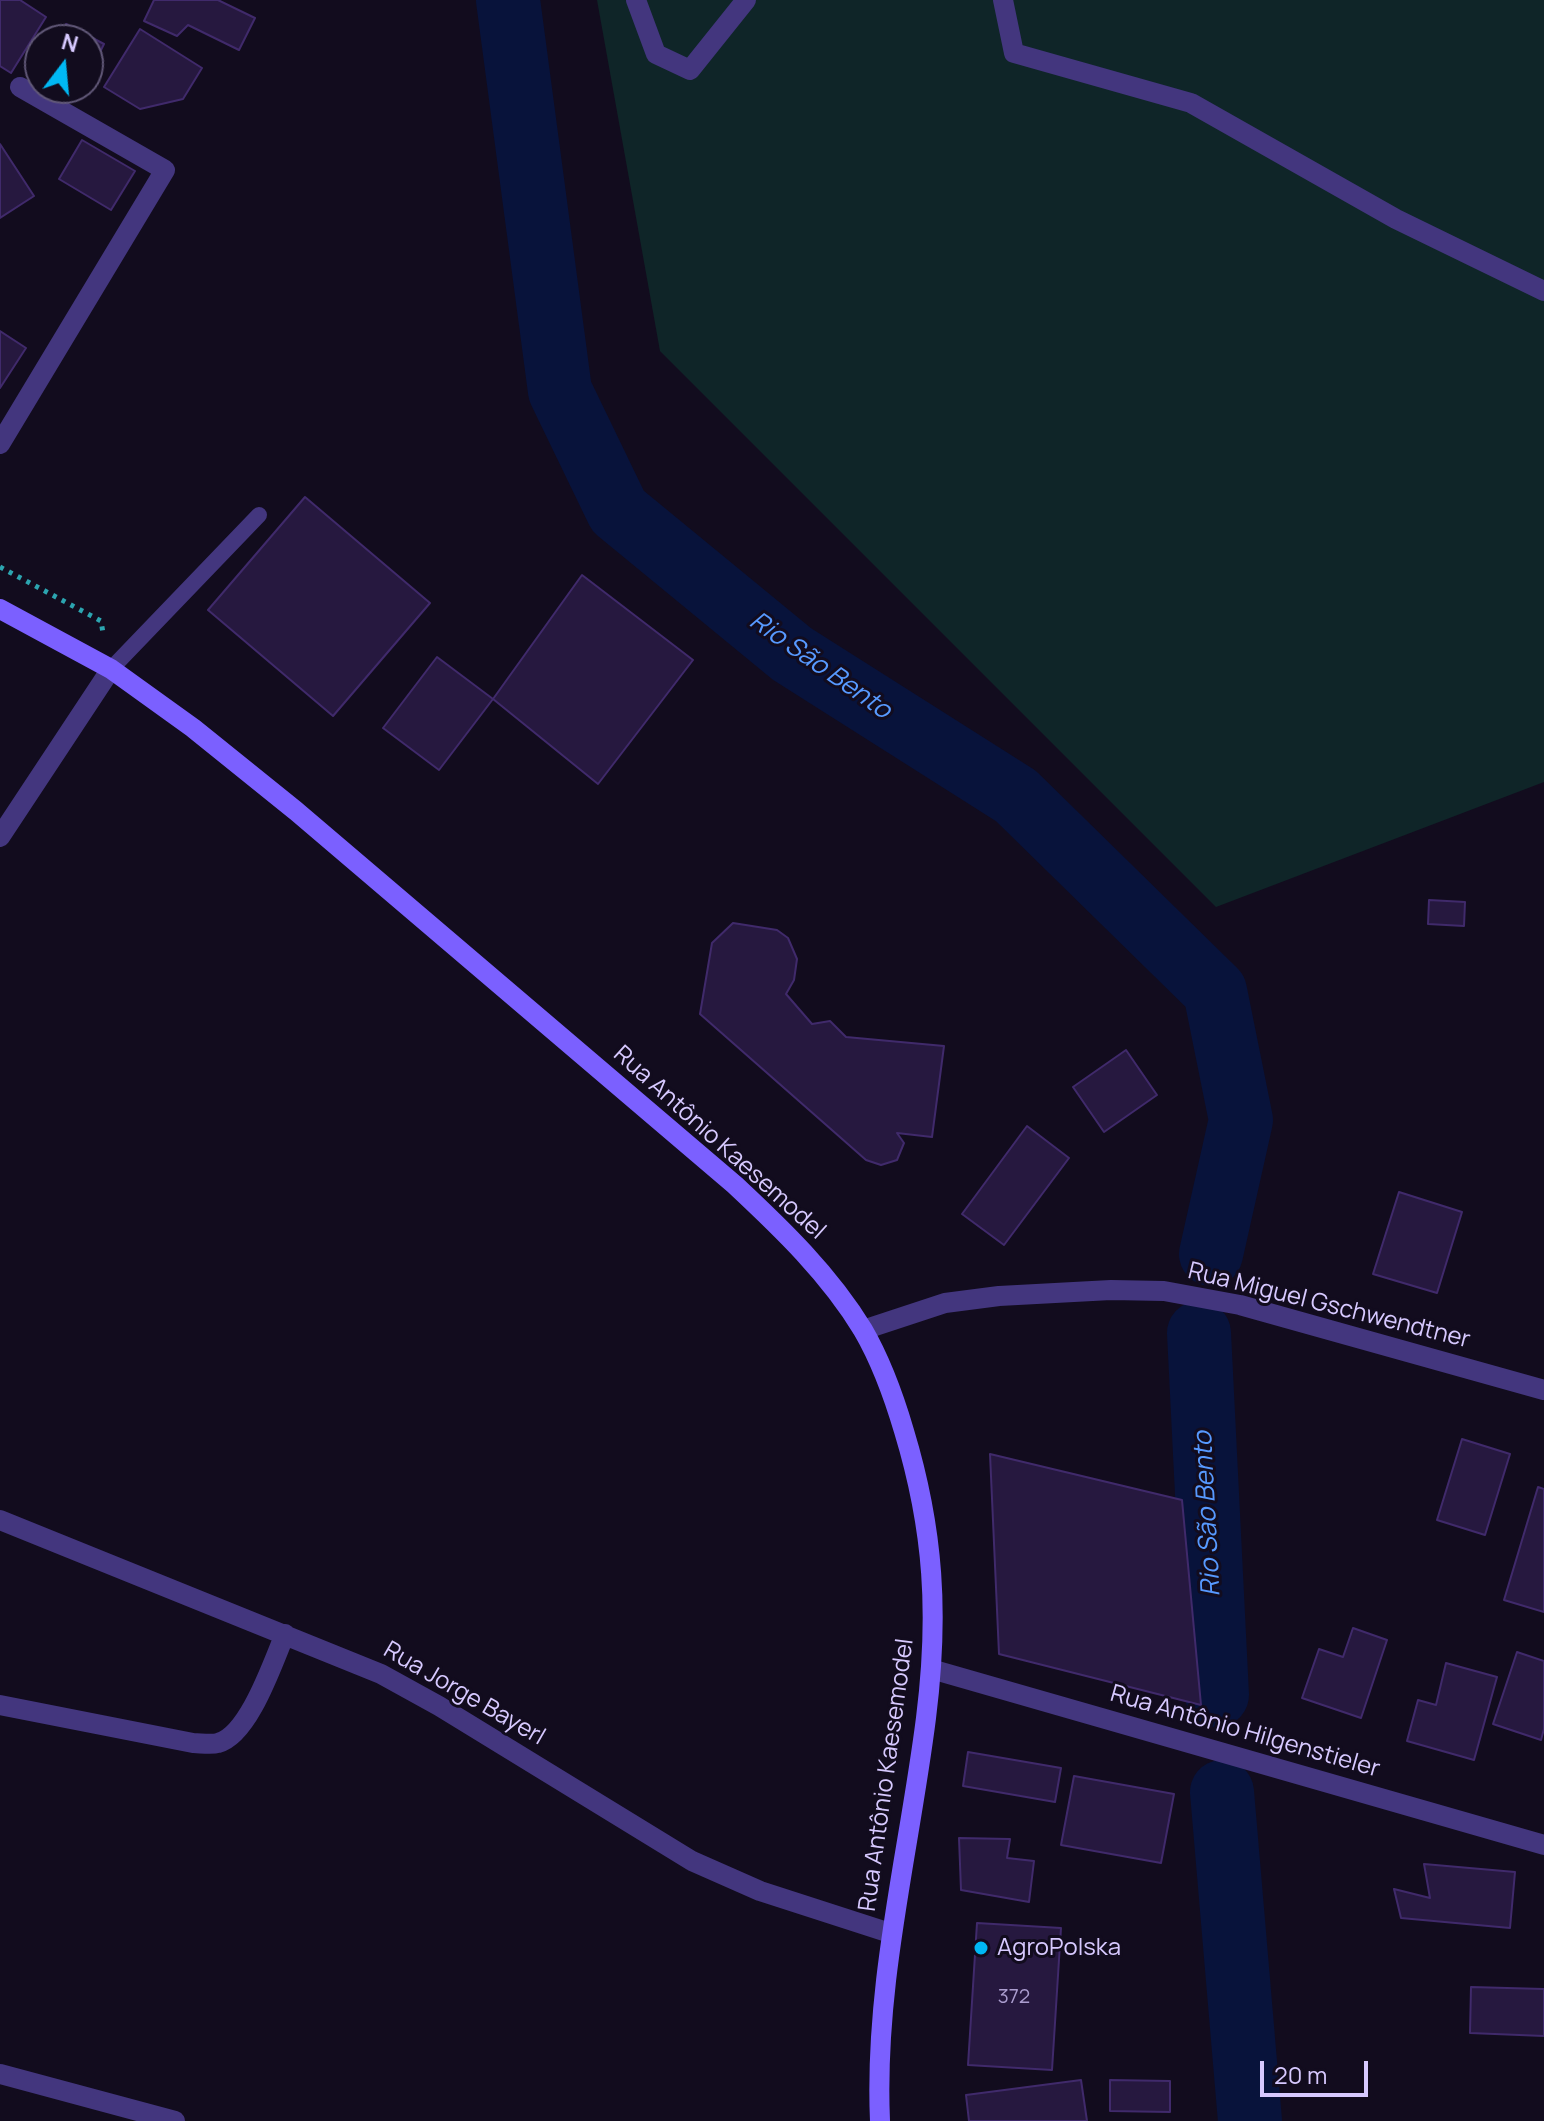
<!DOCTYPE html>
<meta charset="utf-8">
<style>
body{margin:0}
#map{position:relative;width:1544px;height:2121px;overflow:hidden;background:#120c1e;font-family:Manrope,sans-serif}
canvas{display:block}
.north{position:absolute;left:24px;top:24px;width:80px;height:80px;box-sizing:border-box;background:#120c1e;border:2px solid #615878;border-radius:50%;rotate:16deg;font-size:22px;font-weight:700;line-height:32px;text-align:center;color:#d7c9ff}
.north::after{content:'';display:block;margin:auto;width:28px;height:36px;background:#00b8f4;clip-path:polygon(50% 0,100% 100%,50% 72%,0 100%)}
.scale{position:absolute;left:1260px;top:2061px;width:108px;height:36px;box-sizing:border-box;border:4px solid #d7c9ff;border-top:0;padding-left:10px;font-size:24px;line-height:28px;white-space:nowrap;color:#d7c9ff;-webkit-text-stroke:6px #120c1e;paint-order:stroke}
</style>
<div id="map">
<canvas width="1544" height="2121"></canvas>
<div class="north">N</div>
<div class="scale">20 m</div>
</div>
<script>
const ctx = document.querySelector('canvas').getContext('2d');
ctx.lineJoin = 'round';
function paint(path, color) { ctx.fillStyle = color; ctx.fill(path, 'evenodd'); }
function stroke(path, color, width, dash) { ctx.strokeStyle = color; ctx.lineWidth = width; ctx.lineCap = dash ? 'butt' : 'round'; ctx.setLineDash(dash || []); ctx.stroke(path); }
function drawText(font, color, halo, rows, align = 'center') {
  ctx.font = font + ' Manrope,sans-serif'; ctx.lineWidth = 6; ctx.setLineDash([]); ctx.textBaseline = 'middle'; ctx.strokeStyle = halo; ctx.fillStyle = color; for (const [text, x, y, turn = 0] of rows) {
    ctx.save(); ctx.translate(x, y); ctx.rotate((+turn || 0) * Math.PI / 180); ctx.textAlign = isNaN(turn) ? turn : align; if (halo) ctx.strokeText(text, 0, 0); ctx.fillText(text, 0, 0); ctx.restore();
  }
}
const green = new Path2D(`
 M 597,0 L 1544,0 L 1544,782 L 1216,907 L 660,351 Z`);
const river = new Path2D(`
 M 508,0 L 560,391 L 618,511 L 792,654 L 1016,796 L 1215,991 L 1241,1120 L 1211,1254
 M 1199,1333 L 1217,1695
 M 1222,1792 L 1250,2121`);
const building = new Path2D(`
 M 0,0 L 20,0 L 46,17 L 11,73 L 0,66 Z
 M 154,0 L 218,0 L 255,18 L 239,50 L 188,25 L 177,36 L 144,21 Z
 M 66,24 L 104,44 L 88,76 L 88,40 L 58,40 Z
 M 140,29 L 202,68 L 183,99 L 140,109 L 104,87 Z
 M 82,140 L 135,171 L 111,210 L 59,179 Z
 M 0,144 L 34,196 L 0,218 Z
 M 0,331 L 26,348 L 0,388 Z
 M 305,497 L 430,603 L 333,716 L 208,610 Z
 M 582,575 L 693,660 L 598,784 L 493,699 Z
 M 437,657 L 493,699 L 439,770 L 383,728 Z
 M 1429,900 L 1465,902 L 1464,926 L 1428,924 Z
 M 733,923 L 777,930 L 788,938 L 797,959 L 794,980 L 786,994 L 812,1024 L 830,1021 L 846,1037 L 944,1046 L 932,1137 L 897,1133 L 904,1143 L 897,1160 L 881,1165 L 866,1160 L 700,1014 L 712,943 Z
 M 1126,1050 L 1157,1095 L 1104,1132 L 1073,1087 Z
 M 1027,1126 L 1069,1158 L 1004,1245 L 962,1214 Z
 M 1399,1192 L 1462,1212 L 1437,1293 L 1373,1274 Z
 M 1462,1439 L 1510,1454 L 1485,1535 L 1437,1520 Z
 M 990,1454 L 1182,1500 L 1201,1705 L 999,1654 Z
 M 1538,1487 L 1544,1489 L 1544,1612 L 1504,1600 Z
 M 1353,1628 L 1387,1640 L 1361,1718 L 1302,1698 L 1319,1649 L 1343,1657 Z
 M 1517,1652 L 1544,1661 L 1544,1729 L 1541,1740 L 1493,1724 Z
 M 1446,1663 L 1497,1677 L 1474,1760 L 1407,1741 L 1418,1700 L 1436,1705 Z
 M 968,1752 L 1061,1768 L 1055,1802 L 963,1786 Z
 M 1074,1776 L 1174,1794 L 1161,1863 L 1061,1845 Z
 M 959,1838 L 1010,1839 L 1007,1858 L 1034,1861 L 1029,1902 L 961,1890 Z
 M 1424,1864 L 1515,1872 L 1510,1928 L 1401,1918 L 1394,1889 L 1430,1898 Z
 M 977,1923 L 1061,1928 L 1052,2070 L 968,2065 Z
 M 1471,1987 L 1544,1989 L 1544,2036 L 1470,2033 Z
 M 1081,2080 L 1087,2121 L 969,2121 L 966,2095 Z
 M 1110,2080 L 1170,2081 L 1170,2112 L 1110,2111 Z`);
const path = new Path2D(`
 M 0,567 L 101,621 L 103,633`);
const service = new Path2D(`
 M 111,669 L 259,515`);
const minor = new Path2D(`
 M 636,0 L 656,54 L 690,70 L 746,0
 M 1003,0 L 1014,53 L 1191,103 L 1396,219 L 1544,291
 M 0,444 L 165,170 L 20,87
 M 0,837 L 111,669
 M 863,1330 L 945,1303 L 999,1296 L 1111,1290 L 1164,1291 L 1240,1305 L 1544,1390
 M 0,1520 L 381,1674 L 439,1706 L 692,1861 L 760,1891 L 890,1933
 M 931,1669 L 1544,1845
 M 0,1705 L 193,1743 C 200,1743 211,1745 218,1743 C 249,1735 273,1662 285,1634
 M 0,2074 L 175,2121`);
const secondary = new Path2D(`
 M 0,609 L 111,669 L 193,728 L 296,811 L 735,1185 C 782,1229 829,1274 863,1330 C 881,1361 894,1397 904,1431 C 934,1530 939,1615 926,1718 C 909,1853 874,1984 880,2121`);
const markers = [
 [981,1948,8,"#00b8f4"]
];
const numberNames = [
 ["372",1014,1997]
];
const streetNames = [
 ["Rua Antônio Kaesemodel",719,1143,42],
 ["Rua Miguel Gschwendtner",1329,1306,14],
 ["Rua Jorge Bayerl",464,1694,30],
 ["Rua Antônio Hilgenstieler",1245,1732,16],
 ["Rua Antônio Kaesemodel",887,1775,-82]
];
const poiNames = [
 ["AgroPolska",997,1948]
];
const waterNames = [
 ["Rio São Bento",820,666,35],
 ["Rio São Bento",1208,1514,-93]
];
paint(green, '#0f2528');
stroke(river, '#08133b', 64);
paint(building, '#26183f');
stroke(building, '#402a6b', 2);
stroke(path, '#2ca5b0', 5, [4, 6]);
stroke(service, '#43367e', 16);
stroke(minor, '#43367e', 20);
stroke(secondary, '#7b60ff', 20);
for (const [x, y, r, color] of markers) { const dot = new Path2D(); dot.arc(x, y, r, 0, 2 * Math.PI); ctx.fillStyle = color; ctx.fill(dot); stroke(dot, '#120c1e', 3); }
drawText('20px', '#ab9dcf', null, numberNames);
drawText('24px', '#d7c9ff', '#120c1e', streetNames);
drawText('24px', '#d7c9ff', '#120c1e', poiNames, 'left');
drawText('italic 26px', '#5799ff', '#120c1e', waterNames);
</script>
